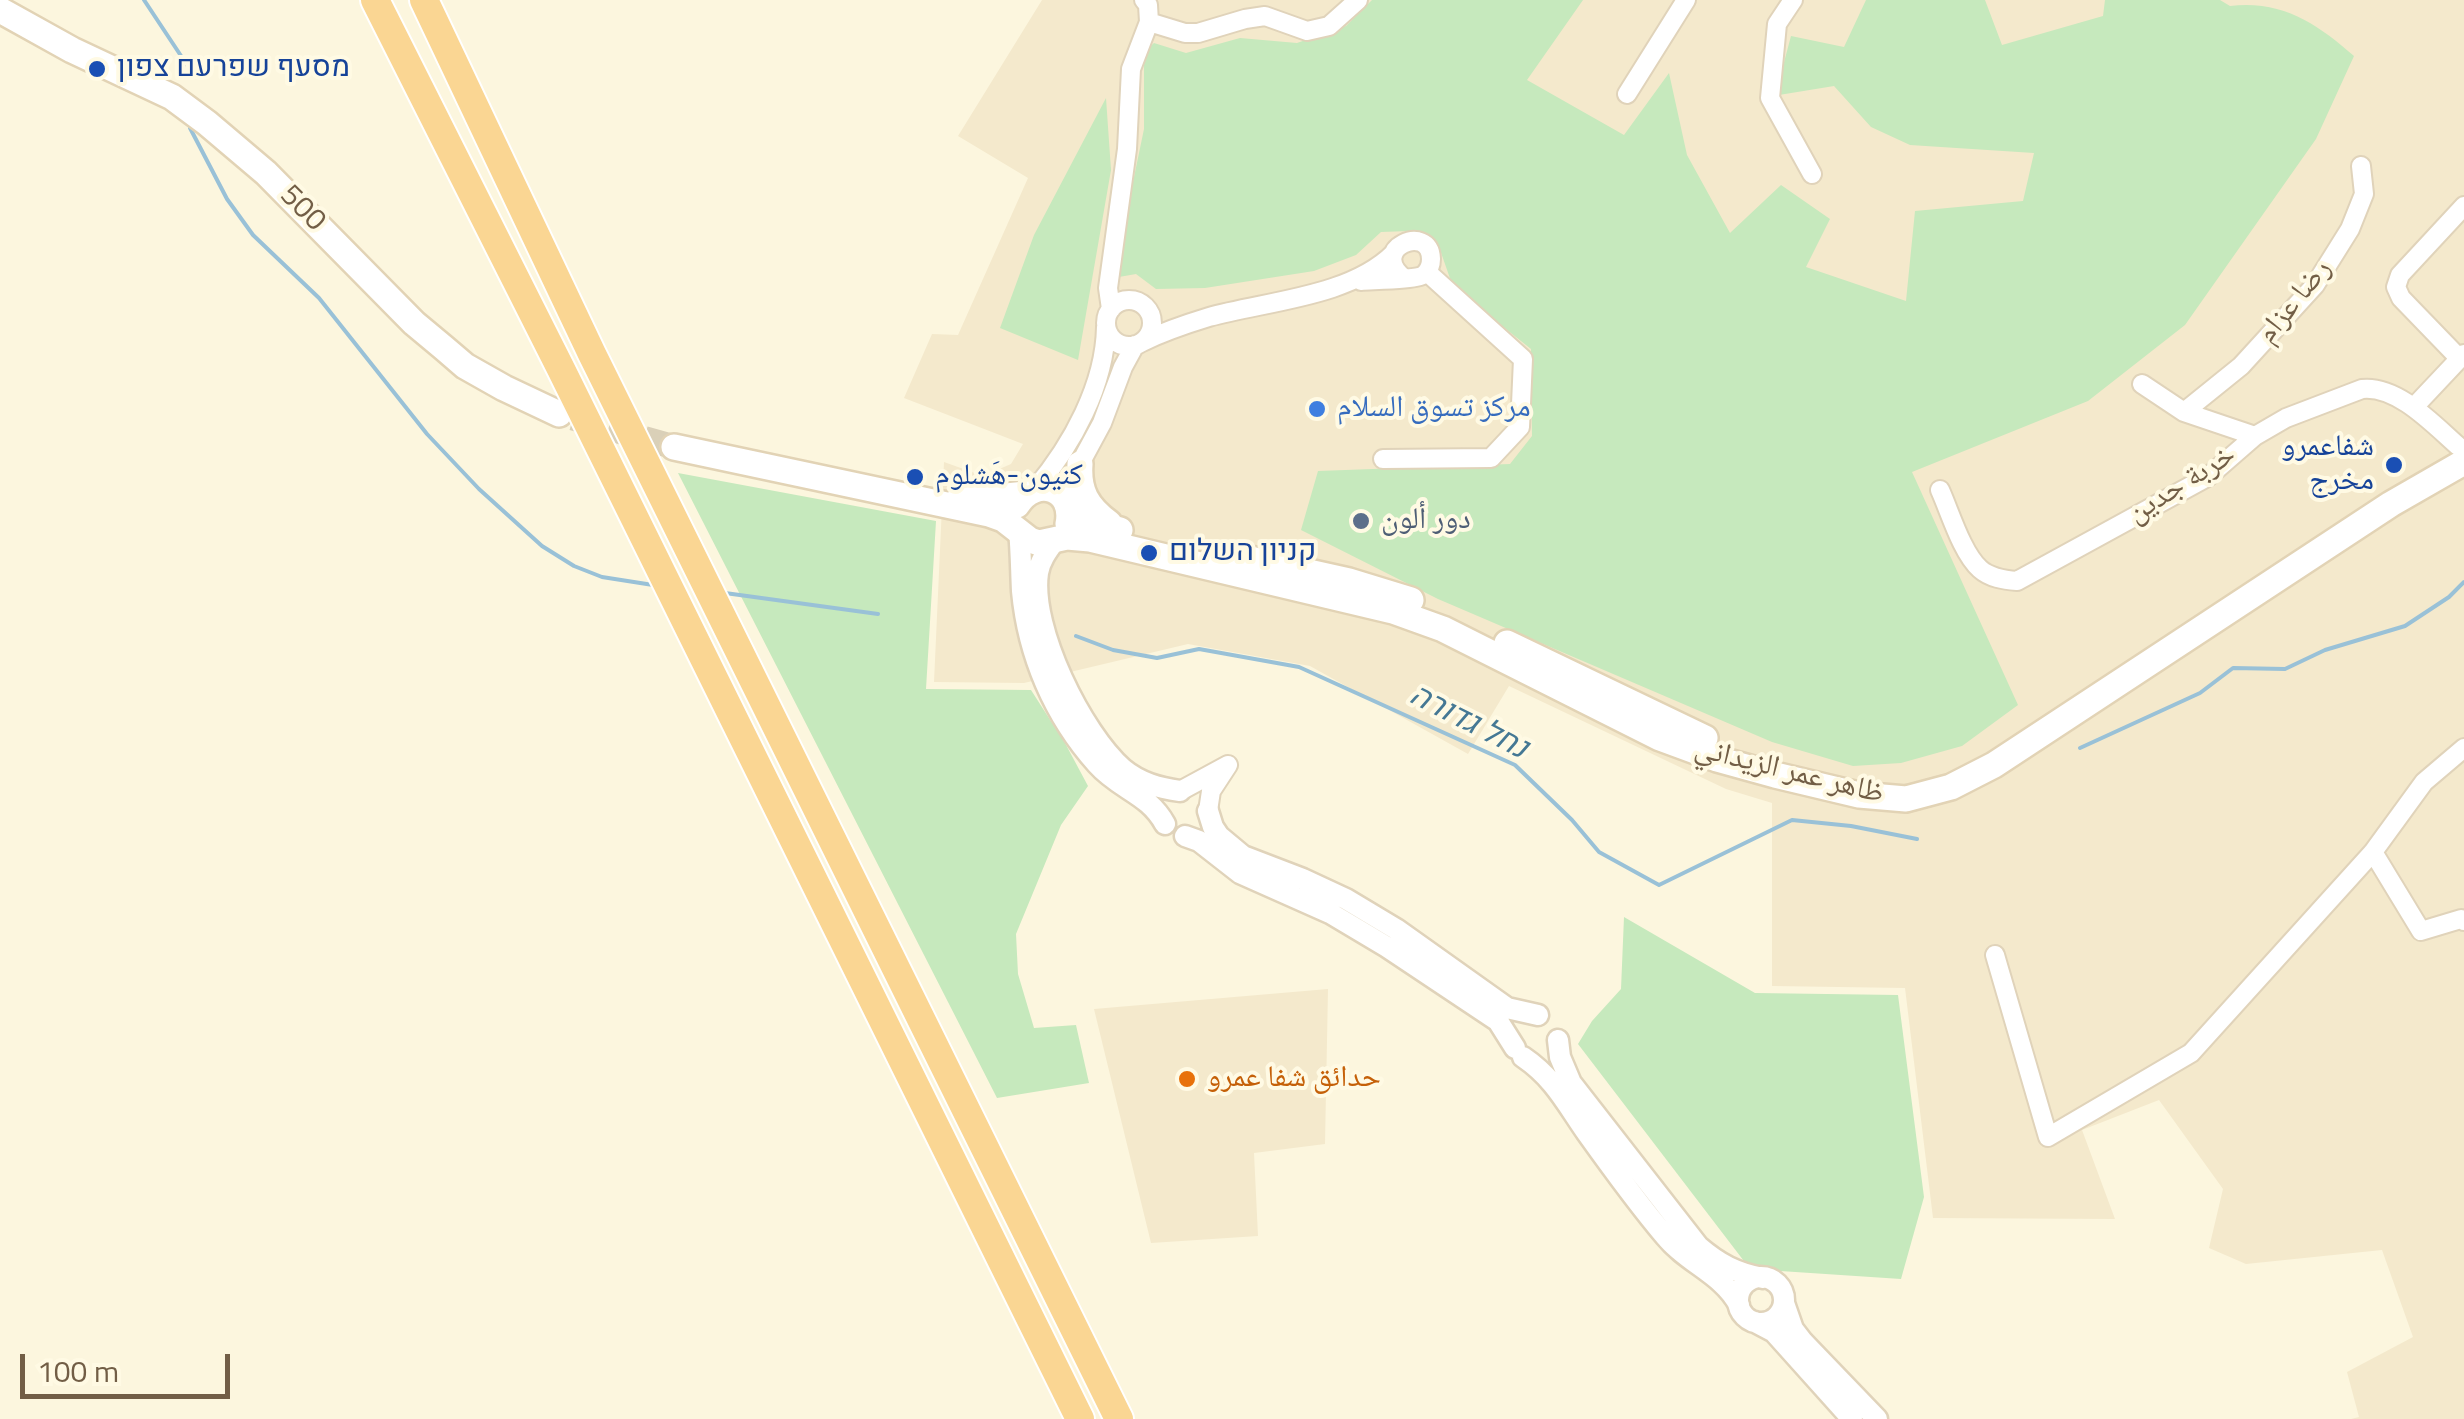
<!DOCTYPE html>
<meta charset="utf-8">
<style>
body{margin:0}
#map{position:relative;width:2464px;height:1419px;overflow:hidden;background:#fcf6de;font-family:"Titillium Web",sans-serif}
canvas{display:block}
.scale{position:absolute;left:20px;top:1354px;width:210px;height:45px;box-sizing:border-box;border:5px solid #725e46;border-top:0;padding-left:12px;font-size:30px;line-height:35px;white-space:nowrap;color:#725e46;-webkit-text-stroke:8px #fffae4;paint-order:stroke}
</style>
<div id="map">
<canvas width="2464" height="1419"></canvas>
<div class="scale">100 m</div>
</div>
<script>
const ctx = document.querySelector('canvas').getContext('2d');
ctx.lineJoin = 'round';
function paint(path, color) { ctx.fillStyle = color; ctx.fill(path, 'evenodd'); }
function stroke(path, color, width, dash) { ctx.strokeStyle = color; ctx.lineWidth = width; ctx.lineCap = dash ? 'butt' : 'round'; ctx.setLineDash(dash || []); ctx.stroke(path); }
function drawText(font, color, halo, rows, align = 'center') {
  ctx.font = font + ' "Titillium Web","Noto Naskh Arabic",Heebo,sans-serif'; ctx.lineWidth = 8; ctx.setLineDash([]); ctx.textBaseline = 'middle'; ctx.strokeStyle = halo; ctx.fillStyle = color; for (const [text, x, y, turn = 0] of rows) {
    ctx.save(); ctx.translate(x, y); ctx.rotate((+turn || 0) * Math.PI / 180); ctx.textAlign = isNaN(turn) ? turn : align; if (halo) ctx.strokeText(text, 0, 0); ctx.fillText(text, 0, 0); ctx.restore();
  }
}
const residential = new Path2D(`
 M 1042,0 L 2464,0 L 2464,1419 L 2351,1419 L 2359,1417 L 2347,1372 L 2413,1337 L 2382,1250 L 2246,1264 L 2209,1248 L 2223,1189 L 2159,1100 L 2082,1130 L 2115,1219 L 1933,1218 L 1905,988 L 1772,986 L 1772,803 L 1726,789 L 1509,686 L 1468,754 L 1310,666 L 1188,644 L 1024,683 L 934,682 L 944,462 L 983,476 L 1011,464 L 1023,444 L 904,398 L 932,334 L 958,335 L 1028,178 L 958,136 Z
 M 1328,989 L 1325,1144 L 1254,1153 L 1258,1236 L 1151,1243 L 1094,1009 Z`);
const green = new Path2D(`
 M 1372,0 L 1583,0 L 1527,80 L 1624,135 L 1669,73 L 1687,155 L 1730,233 L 1781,185 L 1830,219 L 1806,267 L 1906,301 L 1915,211 L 2023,201 L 2034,153 L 1910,145 L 1871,127 L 1834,86 L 1779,95 L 1783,66 L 1791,36 L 1844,47 L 1866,0 L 1985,0 L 2002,45 L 2103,16 L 2105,0 L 2220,0 L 2230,6 C 2283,0 2317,24 2354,56 L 2316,139 L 2185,325 L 2088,401 L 1912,472 L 2018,705 L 1962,746 L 1901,763 L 1853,766 L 1772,742 L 1438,599 L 1301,530 L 1318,471 L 1510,464 L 1532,436 L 1531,349 L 1453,287 L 1438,244 L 1409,231 L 1381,232 L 1356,255 L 1314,271 L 1205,288 L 1156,289 L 1136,274 L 1113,278 L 1144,129 L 1144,52 L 1154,43 L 1186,53 L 1240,38 L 1297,43 L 1346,26 Z
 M 1106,98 L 1111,170 L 1078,360 L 1000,328 L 1034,235 Z
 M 678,473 L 936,521 L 926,689 L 1031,690 L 1065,743 L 1088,786 L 1061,825 L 1016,934 L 1018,974 L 1034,1028 L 1076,1025 L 1089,1083 L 997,1098 Z
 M 1624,917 L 1755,993 L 1898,995 L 1924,1197 L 1901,1279 L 1750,1269 L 1578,1044 L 1592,1021 L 1621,989 Z`);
const stream = new Path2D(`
 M 144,0 L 191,71
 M 190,128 L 227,199 L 253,235 L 319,298 L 427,434 L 479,489 L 542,546 L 574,566 L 602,577 L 653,585
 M 725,593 L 878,614
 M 1076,636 L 1113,650 L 1157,658 L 1199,649 L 1299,667 L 1515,765 L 1572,820 L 1599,852 L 1659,885 L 1792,820 L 1851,826 L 1917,839
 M 2080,748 L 2200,693 L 2233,668 L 2285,669 L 2325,650 L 2405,626 L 2449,597 L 2464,582`);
const secondaryTunnel = new Path2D(`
 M 573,418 L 674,447`);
const minor = new Path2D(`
 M 1793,0 L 1777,24 L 1770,98 L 1812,174
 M 1149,22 L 1185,33 L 1198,33 L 1245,19 L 1265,16 L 1307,31 L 1329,26 L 1358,0
 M 1627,94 L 1686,0
 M 1361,281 C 1373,280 1418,280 1425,274 C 1429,270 1431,265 1431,259 C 1430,222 1367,249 1404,278
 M1106 323a23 23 0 1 1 46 0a23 23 0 1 1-46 0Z
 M 1111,309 L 1108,288 L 1127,149 L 1131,69 L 1149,22 L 1148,5 L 1144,0
 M 1142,342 C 1163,332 1186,324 1209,317 C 1266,301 1350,297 1394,253
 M 2460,359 L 2401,298 L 2396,287 L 2400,275 L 2464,206
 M 2142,384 L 2184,412 L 2255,436
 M 2414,407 L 2464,354
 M 2184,412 L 2241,366 L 2315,285 L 2350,229 L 2364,194 L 2361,166
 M 1383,459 L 1491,458 L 1520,427 L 1523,359 L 1427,272
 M 1075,473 L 1102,423 L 1123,367 L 1135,345
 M 1035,489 C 1072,445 1105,385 1106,327
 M 1940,490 C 1950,512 1962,553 1980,569 C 1990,578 2004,580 2017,581 L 2209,476 L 2255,436 L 2286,418 L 2362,389 C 2397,385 2433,424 2458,446
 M 1180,791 L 1228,765 L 1211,791 L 1208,811
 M 2373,852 L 2421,931 L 2461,919 L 2464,921
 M 1995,955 L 2048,1137 L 2191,1053 L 2373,852 L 2424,782 L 2464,748`);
const tertiary = new Path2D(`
 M 1019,530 C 1021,550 1021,571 1022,591 C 1028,655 1054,716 1097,764 C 1120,790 1148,793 1165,824
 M 1056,539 C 1048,550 1040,560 1038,573 C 1030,629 1082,733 1123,769 C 1140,783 1159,788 1180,791
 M 1208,811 L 1213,827 L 1219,836 L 1243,856 L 1303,879 L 1346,899 L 1396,929 L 1507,1008 L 1538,1015
 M 1185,836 L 1199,841 L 1240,873 L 1330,913 L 1387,947 L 1498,1021 L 1515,1048
 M 1558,1040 L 1560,1057 L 1571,1083 L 1698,1246 C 1719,1264 1736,1273 1763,1278
 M 1523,1057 C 1554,1078 1566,1103 1587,1133 C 1612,1168 1638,1204 1666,1237 C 1687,1263 1723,1274 1739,1305
 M1738 1300a23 23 0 1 1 46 0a23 23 0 1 1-46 0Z
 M 1784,1303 L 1793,1329 L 1803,1342 L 1877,1419
 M 1755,1322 L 1774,1332 L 1852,1419`);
const secondary = new Path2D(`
 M 0,10 L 72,50 L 172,97 L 207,123 L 266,173 L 414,323 L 444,348 L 465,366 L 504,388 L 559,414
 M 674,447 L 989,514 L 1003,519 L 1030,540 L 1039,543 L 1067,537 L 1090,539 L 1393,611 L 1443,629 L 1660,738 L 1717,759 L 1775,775 L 1859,795 L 1906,799 L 1951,787 L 1994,765 L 2391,504 L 2464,462
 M 1080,464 C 1078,491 1087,507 1109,523
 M 961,494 L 987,498 L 1026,494
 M 1017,505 C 1036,475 1075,488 1068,524
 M 1069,509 L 1089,521 L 1120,530
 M 1232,555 L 1349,581 L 1411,600
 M 1507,643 L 1705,738`);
const trunk = new Path2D(`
 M 375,0 L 561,369 L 1080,1419
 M 424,0 L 592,354 L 1119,1419`);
const markers = [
 [97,69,10,"#1a4fb4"],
 [1317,409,10,"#3f7fe0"],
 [2394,465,10,"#1a4fb4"],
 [915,477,10,"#1a4fb4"],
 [1361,521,10,"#5c6f8a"],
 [1149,553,10,"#1a4fb4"],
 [1187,1079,10,"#e8710a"]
];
const transitNames = [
 ["מסעף שפרעם צפון",117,69],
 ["شفاعمرو",2374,448,"right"],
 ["مخرج",2374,482,"right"],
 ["كنيون-هَشلوم",935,477],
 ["קניון השלום",1169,553]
];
const streetNames = [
 ["500",302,209,45],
 ["رضا عزام",2295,302,-51],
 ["خربة جدين",2182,485,-32],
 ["ظاهر عمر الزيداني",1789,772,14]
];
const shopNames = [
 ["مركز تسوق السلام",1337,409]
];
const serviceNames = [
 ["دور ألون",1381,521]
];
const foodNames = [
 ["حدائق شفا عمرو",1207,1079]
];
const waterNames = [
 ["נחל גדורה",1468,723,27]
];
paint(residential, '#f4e9cc');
paint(green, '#c6e9bd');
stroke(stream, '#99c1d7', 4);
stroke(secondaryTunnel, '#dad0b8', 25, [25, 12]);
stroke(minor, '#e0d3ba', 22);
stroke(tertiary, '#e0d3ba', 25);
stroke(secondary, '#e2d3b5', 30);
stroke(trunk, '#fff', 32);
stroke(minor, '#fff', 18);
stroke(tertiary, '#fff', 20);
stroke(secondary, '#fff', 25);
stroke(trunk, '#fad693', 28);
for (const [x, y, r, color] of markers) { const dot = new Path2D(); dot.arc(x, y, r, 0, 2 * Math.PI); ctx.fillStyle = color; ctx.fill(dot); stroke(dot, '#fffae4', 4); }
drawText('30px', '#164399', '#fffae4', transitNames, 'left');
drawText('30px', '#725e46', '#fffae4', streetNames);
drawText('30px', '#366cbe', '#fffae4', shopNames, 'left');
drawText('30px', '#4e5e75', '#fffae4', serviceNames, 'left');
drawText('30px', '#c56008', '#fffae4', foodNames, 'left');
drawText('italic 32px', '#457894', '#fffae4', waterNames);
</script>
